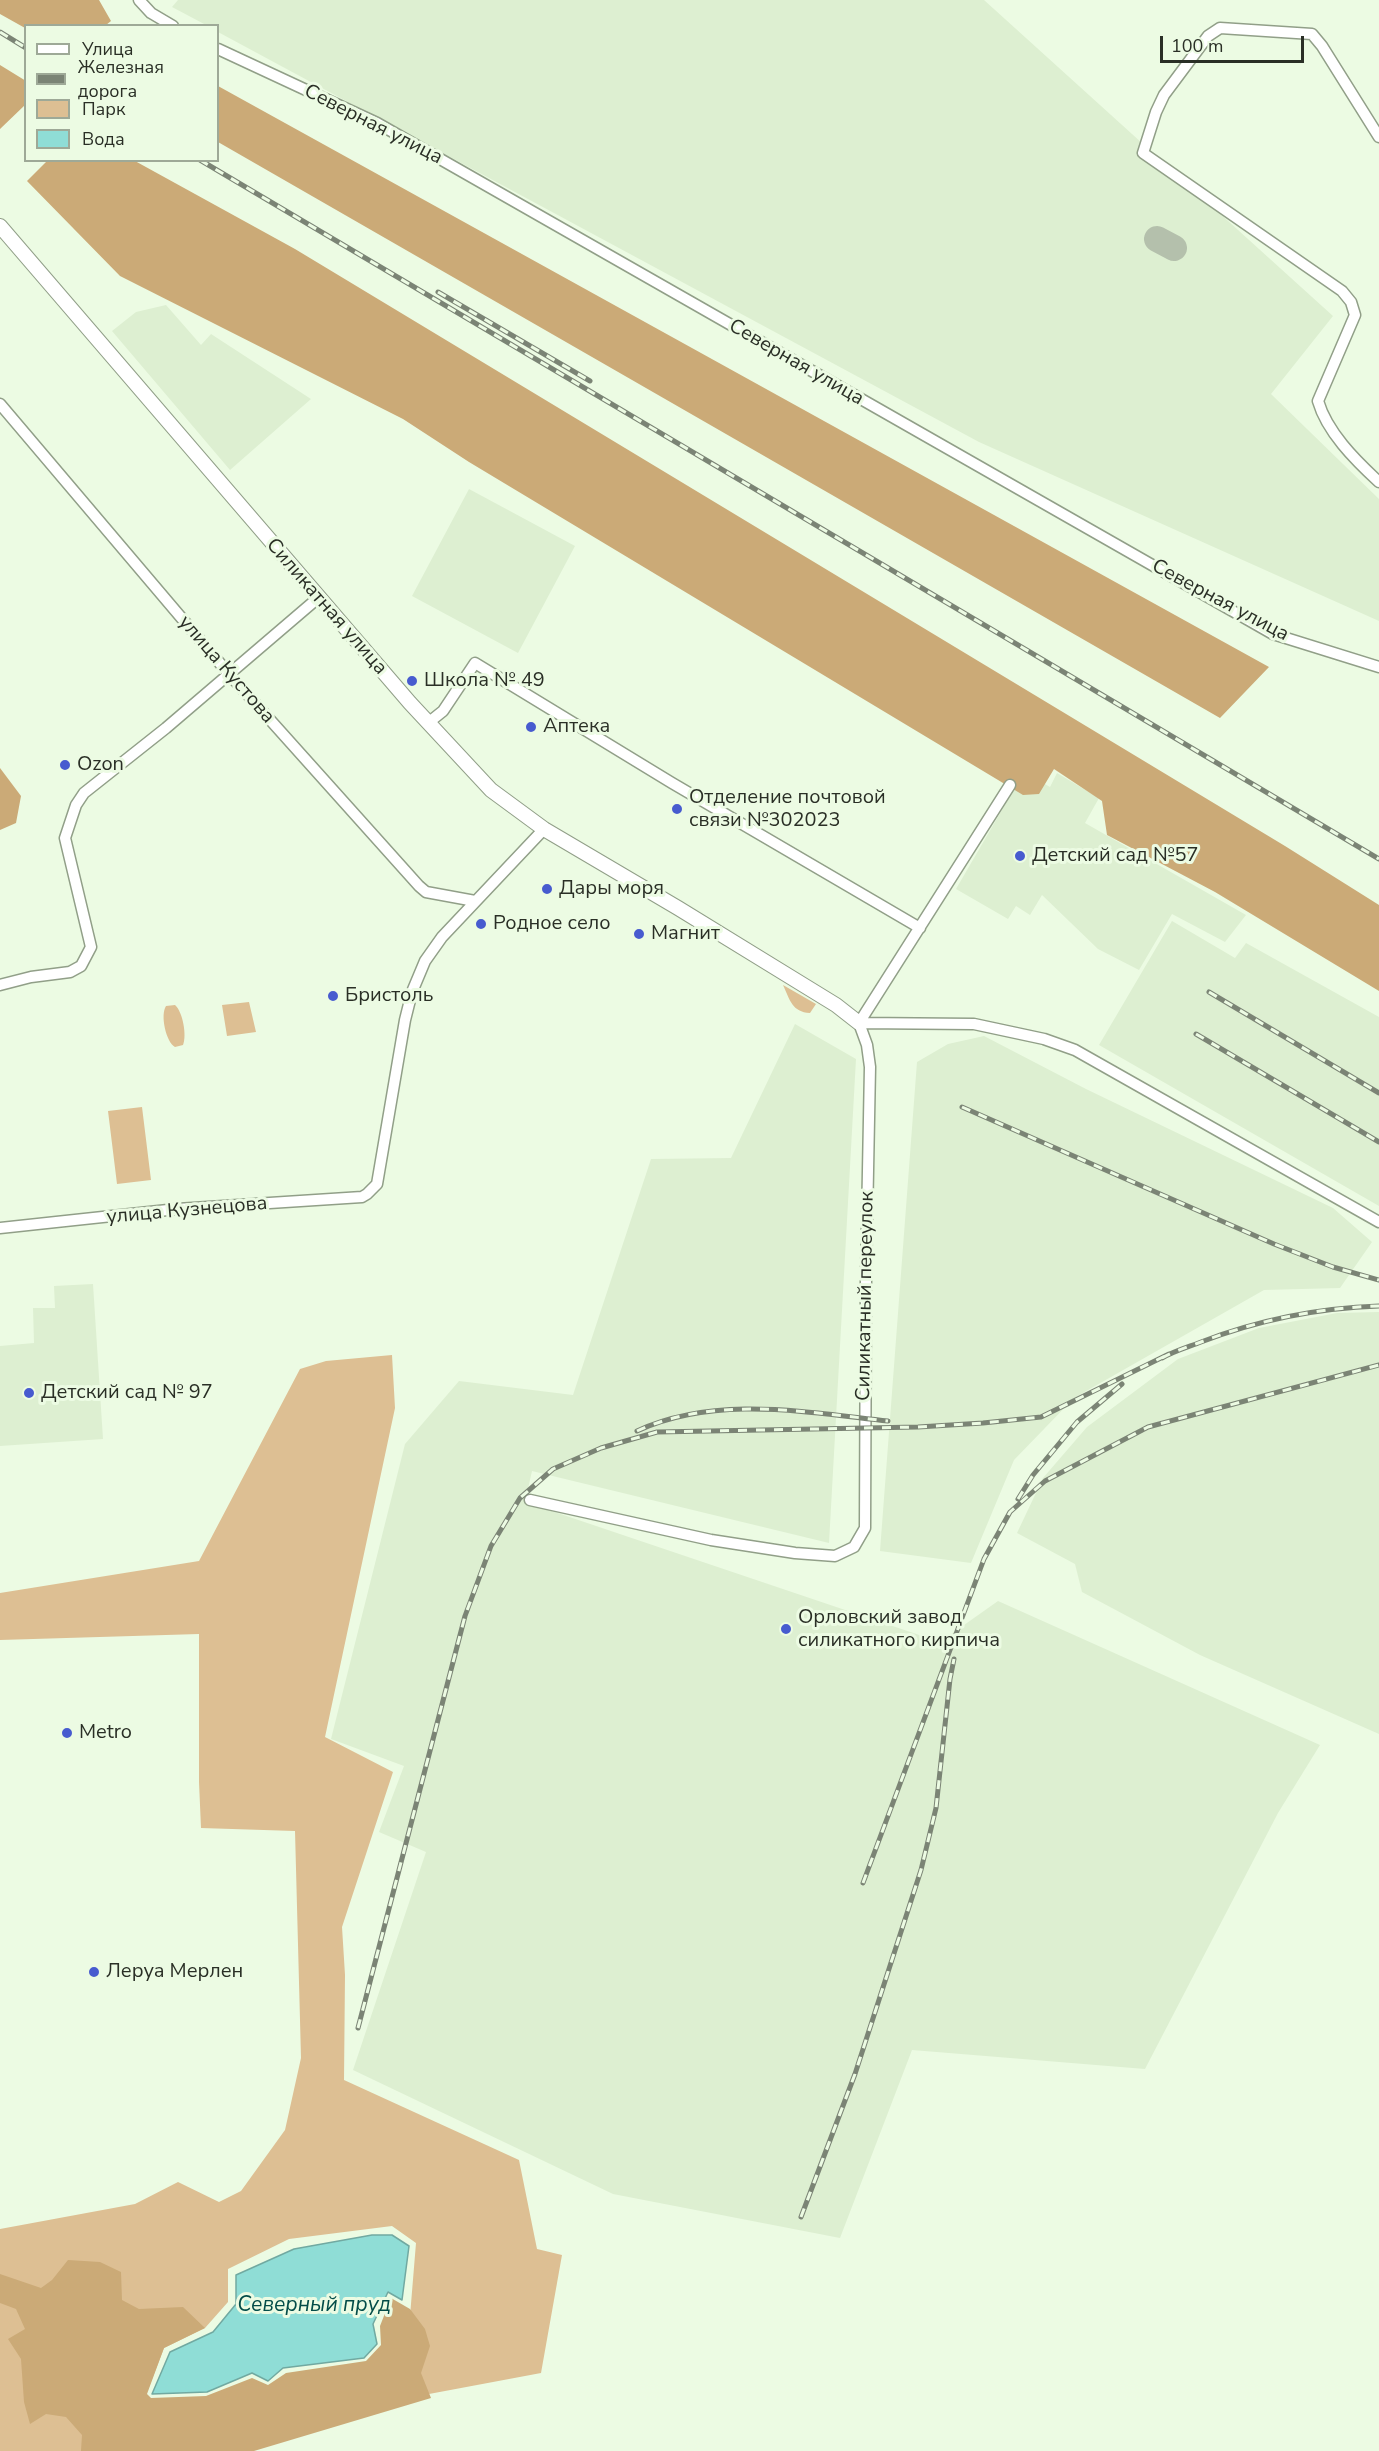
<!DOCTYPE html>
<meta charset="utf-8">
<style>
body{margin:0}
#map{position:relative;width:1379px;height:2451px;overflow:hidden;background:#ecfbe3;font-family:"Nunito Sans",sans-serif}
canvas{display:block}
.legend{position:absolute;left:24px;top:24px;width:195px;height:138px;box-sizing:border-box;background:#ecfbe3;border:2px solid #9ea997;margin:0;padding:8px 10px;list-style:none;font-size:18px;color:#2a2f26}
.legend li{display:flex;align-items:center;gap:12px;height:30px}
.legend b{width:30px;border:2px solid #9ea997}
.scale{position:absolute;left:1160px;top:36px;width:144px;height:27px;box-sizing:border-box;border:3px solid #2a2f26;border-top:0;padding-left:8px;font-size:18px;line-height:21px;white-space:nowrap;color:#2a2f26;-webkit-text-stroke:4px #ecfbe3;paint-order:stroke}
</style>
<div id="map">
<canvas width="1379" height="2451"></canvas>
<ul class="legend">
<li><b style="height:8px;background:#fff"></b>Улица</li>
<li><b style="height:8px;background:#7b8475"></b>Железная дорога</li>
<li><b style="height:16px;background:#ddbf93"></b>Парк</li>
<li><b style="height:16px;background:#8fddd6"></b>Вода</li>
</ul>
<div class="scale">100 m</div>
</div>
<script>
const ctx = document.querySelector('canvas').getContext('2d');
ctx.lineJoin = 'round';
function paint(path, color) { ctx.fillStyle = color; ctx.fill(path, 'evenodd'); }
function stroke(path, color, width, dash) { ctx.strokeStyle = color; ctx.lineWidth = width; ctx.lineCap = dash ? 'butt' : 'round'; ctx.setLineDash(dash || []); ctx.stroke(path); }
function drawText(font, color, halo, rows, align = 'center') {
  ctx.font = font + ' "Nunito Sans",sans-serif'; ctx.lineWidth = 6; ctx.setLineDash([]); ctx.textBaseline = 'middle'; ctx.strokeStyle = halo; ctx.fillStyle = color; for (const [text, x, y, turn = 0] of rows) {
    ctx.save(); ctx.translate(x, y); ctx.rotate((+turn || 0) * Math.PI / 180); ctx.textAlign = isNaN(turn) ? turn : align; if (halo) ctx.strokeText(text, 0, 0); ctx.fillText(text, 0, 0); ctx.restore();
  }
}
const built = new Path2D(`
 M 178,0 L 984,0 L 1333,316 L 1271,394 L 1379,499 L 1379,621 L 979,442 L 218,32 L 218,26 L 206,25 L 172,7 Z
 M 166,305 L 201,345 L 211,334 L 311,399 L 230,470 L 112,331 L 136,312 Z
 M 469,489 L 575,546 L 518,653 L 412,596 Z
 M 1024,772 L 1050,787 L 1057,773 L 1099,798 L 1085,823 L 1246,915 L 1225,942 L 1172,914 L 1139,970 L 1098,949 L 1042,895 L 1030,915 L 1016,906 L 1008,919 L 956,889 Z
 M 1172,921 L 1235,958 L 1246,943 L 1379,1017 L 1379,1206 L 1099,1045 Z
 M 795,1024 L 856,1059 L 829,1543 L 532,1471 L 525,1502 L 940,1642 L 998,1601 L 1320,1745 L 1278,1813 L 1145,2069 L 912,2050 L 840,2238 L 613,2194 L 353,2070 L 426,1852 L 379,1832 L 404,1766 L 331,1739 L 405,1444 L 459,1381 L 573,1395 L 651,1159 L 731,1158 Z
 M 984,1036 L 1086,1089 L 1333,1208 L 1372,1242 L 1340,1288 L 1264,1290 L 1074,1398 L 1014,1460 L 971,1563 L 880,1551 L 917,1062 L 948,1044 Z
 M 93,1284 L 103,1439 L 0,1446 L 0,1346 L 34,1343 L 33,1308 L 55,1308 L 54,1286 Z
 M 1379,1312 L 1379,1734 L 1200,1655 L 1082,1592 L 1075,1564 L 1017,1533 L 1043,1478 L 1087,1427 L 1178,1359 L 1259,1328 L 1337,1313 Z`);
const green = new Path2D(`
 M 783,985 L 816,1004 L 810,1013 C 792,1012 790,1000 783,985 Z
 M 249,1002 L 256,1032 L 227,1036 L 222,1005 Z
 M 175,1005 C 183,1012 187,1036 183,1045 L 175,1047 C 166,1042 160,1015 166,1006 Z
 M 142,1107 L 151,1180 L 117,1184 L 108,1111 Z
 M 392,1355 L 395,1408 L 325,1737 L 393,1772 L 342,1927 L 345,1975 L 344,2080 L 519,2160 L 537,2249 L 562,2255 L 541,2373 L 413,2397 L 410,2316 L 416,2243 L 392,2226 L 289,2239 L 228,2269 L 228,2302 L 205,2328 L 164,2348 L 144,2400 L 100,2451 L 0,2451 L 0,2229 L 135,2204 L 178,2182 L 219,2202 L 241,2191 L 285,2130 L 301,2058 L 295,1831 L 201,1828 L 199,1782 L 199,1634 L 0,1640 L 0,1593 L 199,1561 L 300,1369 L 326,1361 Z`);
const forest = new Path2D(`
 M 0,0 L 99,0 L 111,21 L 106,25 L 26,26 L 25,28 L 0,14 Z
 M 0,65 L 26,81 L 25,105 L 0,129 Z
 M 218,86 L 1269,667 L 1220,718 L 218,142 Z
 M 47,161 L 135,161 L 295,249 L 1285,846 L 1379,905 L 1379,991 L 1215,892 L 1107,835 L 1102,801 L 1054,769 L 1039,794 L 1023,795 L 469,462 L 403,419 L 120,276 L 27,181 Z
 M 0,768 L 21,796 L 16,823 L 0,830 Z
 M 68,2260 L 100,2262 L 121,2272 L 122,2300 L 139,2309 L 183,2307 L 205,2328 L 164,2348 L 147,2394 L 151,2398 L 206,2396 L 252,2378 L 268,2385 L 286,2373 L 366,2361 L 381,2345 L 380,2326 L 391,2298 L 410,2309 L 425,2329 L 430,2346 L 421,2373 L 431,2398 L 254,2451 L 81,2451 L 82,2435 L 66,2417 L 46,2414 L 30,2424 L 24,2402 L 21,2359 L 8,2339 L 25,2329 L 16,2309 L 0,2303 L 0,2274 L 41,2288 L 52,2280 Z`);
const water = new Path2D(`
 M 372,2235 L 392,2235 L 409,2246 L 402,2300 L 388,2292 L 373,2324 L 377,2344 L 364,2358 L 283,2368 L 268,2381 L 252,2373 L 207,2392 L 152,2394 L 170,2352 L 213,2332 L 236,2304 L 236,2275 L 294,2249 Z`);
const taxiway = new Path2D(`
 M 1157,239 L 1174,248`);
const minor = new Path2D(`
 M 139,0 L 151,13 L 173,26
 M 218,49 L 377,123 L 1273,634 L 1379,667
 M 1379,137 L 1322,46 L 1312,34 L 1220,28 L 1208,36 L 1164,95 L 1156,112 L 1143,153 L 1342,291 L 1351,302 L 1355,315 L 1318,401 C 1327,432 1355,460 1379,482
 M 0,404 L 229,674 L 419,886 L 426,892 L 475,901
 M 428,723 L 443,711 L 475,663 L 672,783 L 920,928
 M 0,985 L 31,977 L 70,972 L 81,966 L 91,947 L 65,838 L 76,805 L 84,793 L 166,728 L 318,598
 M 859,1023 L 974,1024 L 1044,1039 L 1075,1050 L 1379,1222
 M 859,1023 L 1010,785
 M 0,1228 L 177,1209 L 362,1197 L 367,1194 L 377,1184 L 405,1020 L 412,992 L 425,961 L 442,937 L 544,829
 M 530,1500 L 711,1540 L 795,1553 L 835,1556 L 854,1547 L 865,1528 L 866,1274 L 870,1067 L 867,1045 L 859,1023`);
const tertiary = new Path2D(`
 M 0,226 L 410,703 L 491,790 L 544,829 L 678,908 L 836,1005 L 859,1023`);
const rail = new Path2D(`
 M 0,32 L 26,48
 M 200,160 L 1379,859
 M 438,292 L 590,381
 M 1209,992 L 1379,1093
 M 1196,1034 L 1379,1142
 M 962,1107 L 1274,1244 L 1333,1267 L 1379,1280
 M 1162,1358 C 1174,1351 1188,1347 1201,1342 C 1258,1320 1318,1308 1379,1306
 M 637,1431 C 715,1395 805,1412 888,1421
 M 1018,1499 L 1033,1475 L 1077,1422 L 1122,1384
 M 863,1883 L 984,1559 L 1010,1512 L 1045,1481 L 1148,1427 L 1379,1365
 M 358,2028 L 465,1616 L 491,1546 L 520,1498 L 553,1469 L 601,1448 L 657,1432 L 918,1427 L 983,1423 L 1041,1417 L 1169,1354
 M 801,2217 L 855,2074 L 921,1870 L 936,1808 L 950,1679 L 954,1659`);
const markers = [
 [412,681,6,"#475bcf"],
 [531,727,6,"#475bcf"],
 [65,765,6,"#475bcf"],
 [677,809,6,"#475bcf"],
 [1020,856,6,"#475bcf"],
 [547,889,6,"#475bcf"],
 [481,924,6,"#475bcf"],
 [639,934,6,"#475bcf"],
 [333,996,6,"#475bcf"],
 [29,1393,6,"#475bcf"],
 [786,1629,6,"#475bcf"],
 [67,1733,6,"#475bcf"],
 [94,1972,6,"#475bcf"]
];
const streetNames = [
 ["Северная улица",373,125,27],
 ["Северная улица",796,363,30],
 ["Северная улица",1220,601,28],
 ["Силикатная улица",326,607,49],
 ["улица Кустова",226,670,49],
 ["улица Кузнецова",187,1211,-5],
 ["Силикатный переулок",866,1296,-89]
];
const poiNames = [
 ["Школа № 49",424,681],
 ["Аптека",543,727],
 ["Ozon",77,765],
 ["Отделение почтовой",689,798],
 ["связи №302023",689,821],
 ["Детский сад №57",1032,856],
 ["Дары моря",559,889],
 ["Родное село",493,924],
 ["Магнит",651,934],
 ["Бристоль",345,996],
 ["Детский сад № 97",41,1393],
 ["Орловский завод",798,1618],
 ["силикатного кирпича",798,1641],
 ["Metro",79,1733],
 ["Леруа Мерлен",106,1972]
];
const waterNames = [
 ["Северный пруд",314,2306]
];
paint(built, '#ddefd1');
paint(green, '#ddbf93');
paint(forest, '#cbaa77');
paint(water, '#8fddd6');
stroke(water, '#71a9a1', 1.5);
stroke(taxiway, '#b4c0ac', 26);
stroke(minor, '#919f88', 13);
stroke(tertiary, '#919f88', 16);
stroke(minor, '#fff', 10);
stroke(tertiary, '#fff', 14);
stroke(rail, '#7b8475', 5);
stroke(rail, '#ecfbe3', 3, [9]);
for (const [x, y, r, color] of markers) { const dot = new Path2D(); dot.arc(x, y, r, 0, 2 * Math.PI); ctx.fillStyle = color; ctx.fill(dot); stroke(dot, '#ecfbe3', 2); }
drawText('20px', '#2a2f26', '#ecfbe3', streetNames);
drawText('20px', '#2a2f26', '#ecfbe3', poiNames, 'left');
drawText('italic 21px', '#024c48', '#ecfbe3', waterNames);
</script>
